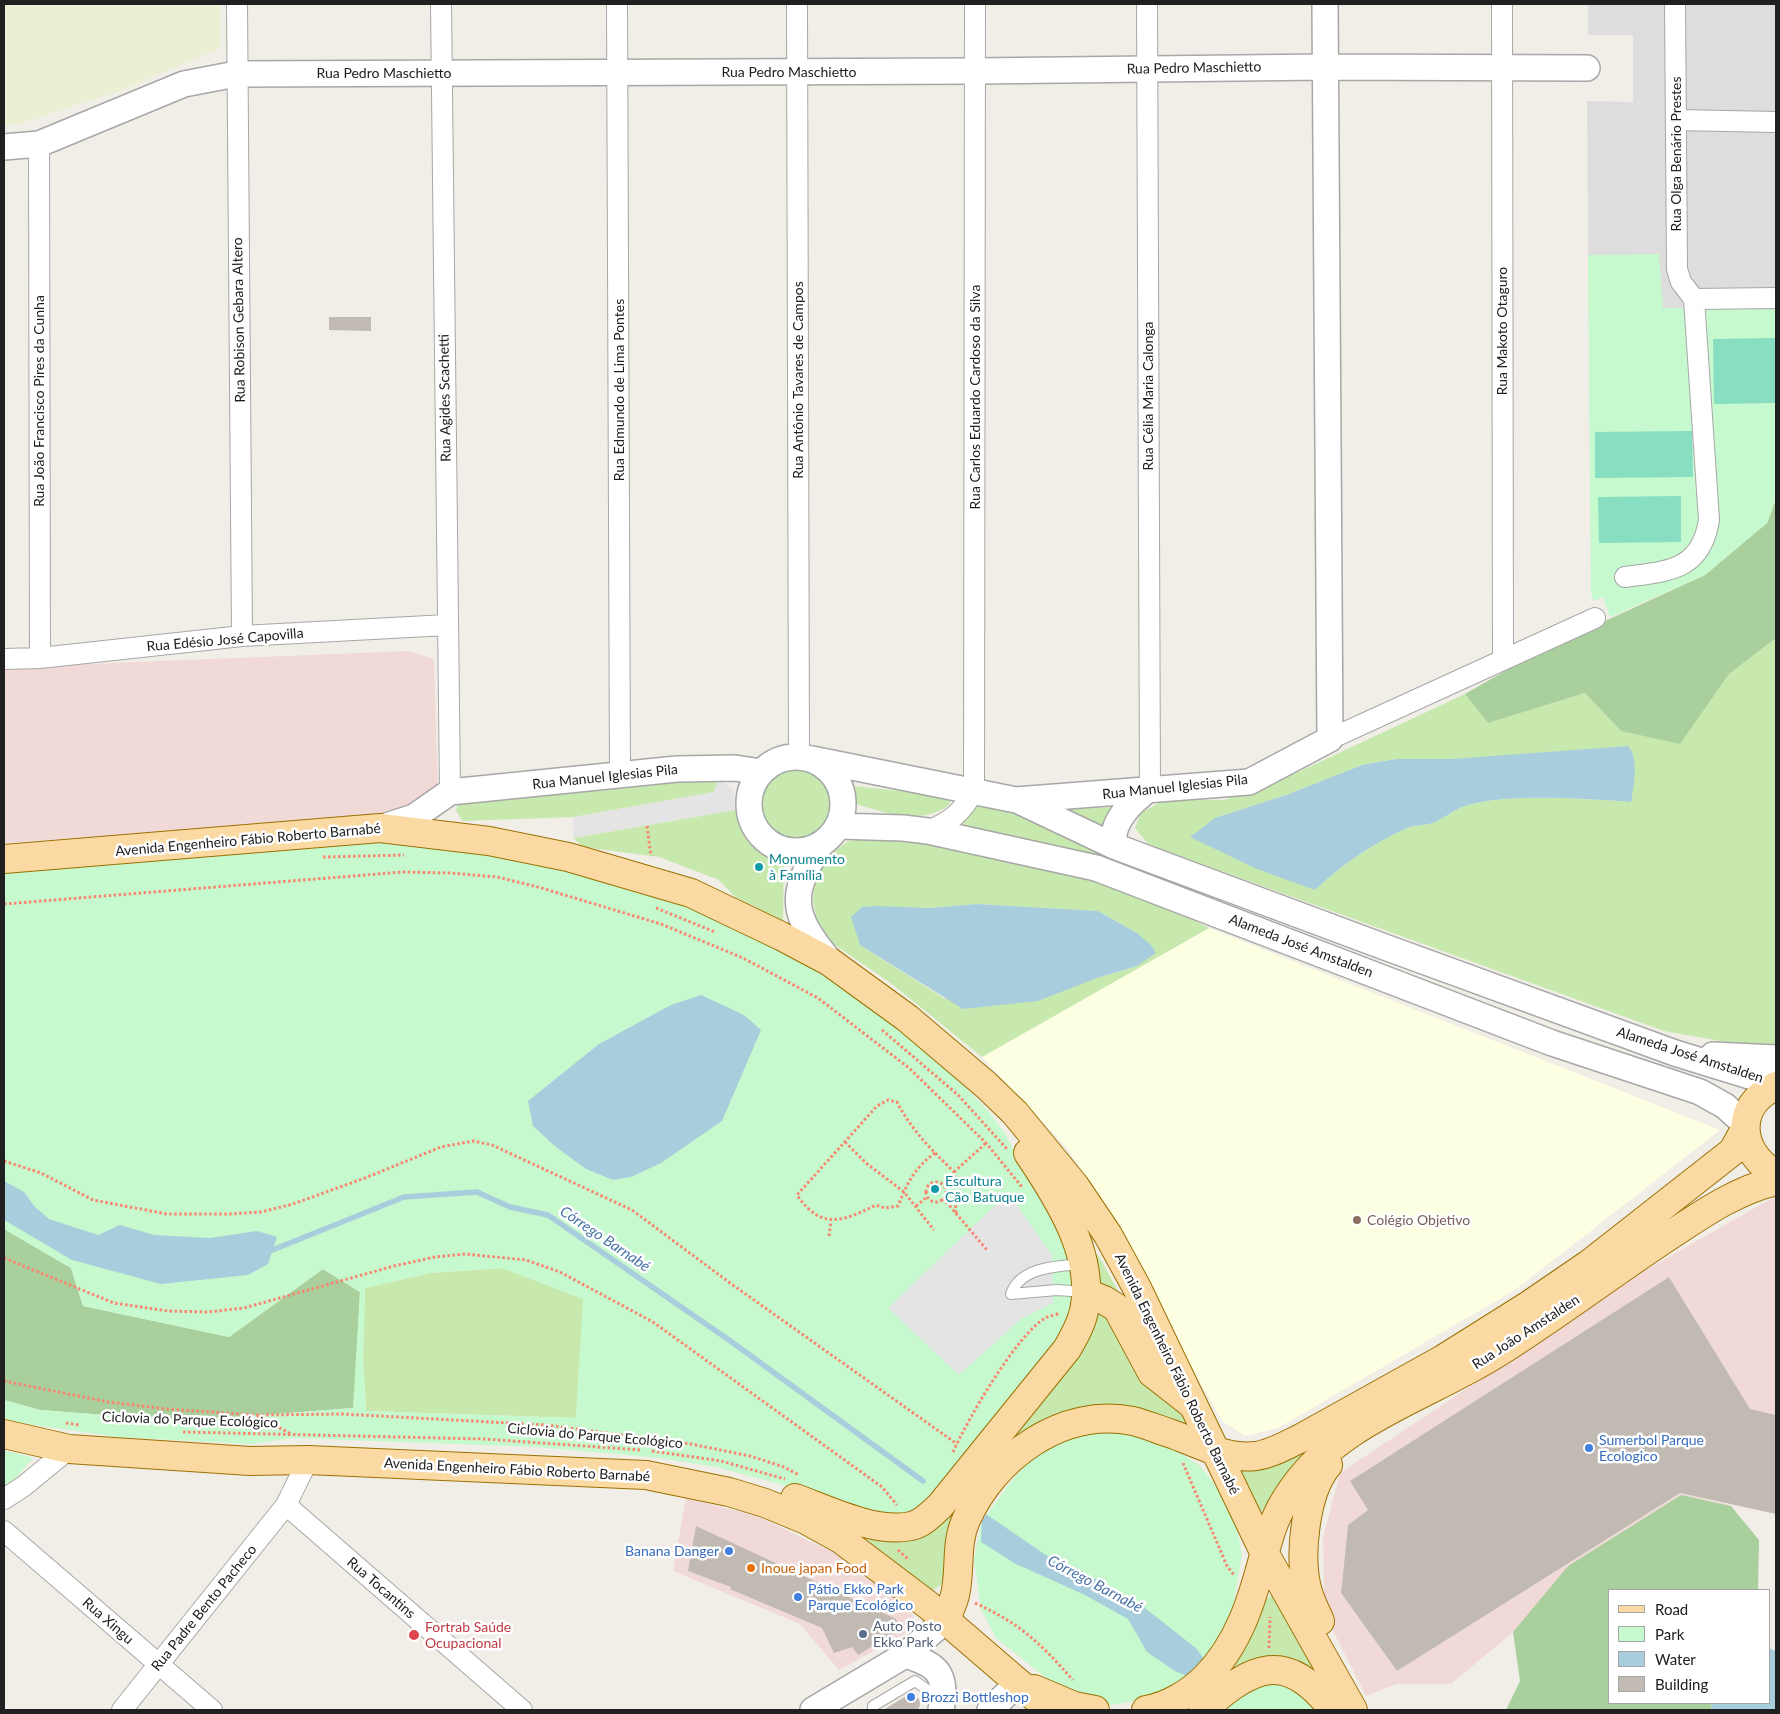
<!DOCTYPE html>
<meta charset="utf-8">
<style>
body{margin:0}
#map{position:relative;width:1780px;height:1714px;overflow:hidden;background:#f1eee7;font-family:Lato,sans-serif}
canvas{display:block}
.frame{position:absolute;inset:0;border:5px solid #202020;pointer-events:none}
.legend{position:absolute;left:1608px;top:1589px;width:162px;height:115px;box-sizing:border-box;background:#fff;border:1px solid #a6a6a6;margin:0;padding:6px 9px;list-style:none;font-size:15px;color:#202020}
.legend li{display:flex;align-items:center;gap:10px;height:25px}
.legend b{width:25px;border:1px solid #a6a6a6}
</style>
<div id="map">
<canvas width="1780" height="1714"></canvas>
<div class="frame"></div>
<ul class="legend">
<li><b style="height:6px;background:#fbd9a2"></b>Road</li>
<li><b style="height:14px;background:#c6f9cd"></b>Park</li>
<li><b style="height:14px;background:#a8cedd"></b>Water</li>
<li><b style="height:14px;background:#c1bab3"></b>Building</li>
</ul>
</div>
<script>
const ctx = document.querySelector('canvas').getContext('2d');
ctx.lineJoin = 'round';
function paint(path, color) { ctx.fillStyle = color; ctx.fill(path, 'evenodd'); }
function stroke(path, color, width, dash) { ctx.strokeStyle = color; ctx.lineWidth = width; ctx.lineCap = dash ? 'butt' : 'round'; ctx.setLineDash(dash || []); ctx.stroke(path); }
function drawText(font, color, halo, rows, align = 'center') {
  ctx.font = font + ' Lato,sans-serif'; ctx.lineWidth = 5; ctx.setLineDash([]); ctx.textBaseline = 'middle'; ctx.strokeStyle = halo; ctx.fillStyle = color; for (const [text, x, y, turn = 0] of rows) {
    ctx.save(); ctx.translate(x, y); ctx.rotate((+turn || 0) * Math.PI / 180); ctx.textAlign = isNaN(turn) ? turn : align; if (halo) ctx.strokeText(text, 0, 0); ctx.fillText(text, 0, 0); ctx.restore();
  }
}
const residential = new Path2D(`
 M 1588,4 L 1776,4 L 1776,499 L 1610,617 L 1603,597 L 1594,601 L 1591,593 L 1587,101 L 1633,102 L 1633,35 L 1588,35 Z`);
const commercial = new Path2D(`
 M 408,651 L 434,659 L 438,793 L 399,815 L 4,843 L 4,670 L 40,666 Z
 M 1776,1196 L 1776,1415 L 1727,1404 L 1740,1393 L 1669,1277 L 1350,1481 L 1368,1510 L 1348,1525 L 1341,1593 L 1397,1671 L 1680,1493 L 1776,1516 L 1681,1495 L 1568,1566 L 1513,1632 L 1451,1684 L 1397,1684 L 1366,1696 L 1324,1613 L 1323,1538 L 1340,1473 L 1644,1271 Z
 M 686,1498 L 757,1516 L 830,1551 L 882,1583 L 914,1616 L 906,1633 L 839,1670 L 800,1624 L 673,1571 Z`);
const education = new Path2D(`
 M 1209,928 L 1720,1130 L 1515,1290 L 1278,1428 L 1245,1436 L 1222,1421 L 1069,1150 L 982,1057 Z`);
const farmland = new Path2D(`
 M 4,4 L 220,4 L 220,48 L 122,90 L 23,123 L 4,126 Z`);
const grass = new Path2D(`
 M 1776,638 L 1776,1045 L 1726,1042 L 1664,1031 L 1149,845 L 1135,828 L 1141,813 L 1166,799 L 1224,800 L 1279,781 L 1465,694 L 1488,723 L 1585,693 L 1621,731 L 1680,743 L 1729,674 ZM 1396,759 L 1452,759 L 1631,802 C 1587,799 1500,792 1460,808 C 1451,812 1443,819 1433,823 C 1425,825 1415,825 1407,828 C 1374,843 1341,865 1315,890 L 1215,818 L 1289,794 L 1362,765 Z
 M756 803a38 38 0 1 1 76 0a38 38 0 1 1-76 0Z
 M 719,778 L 714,792 L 574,817 L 463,821 L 456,811 L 459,799 L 471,795 Z
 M 852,786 L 951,796 L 949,805 C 920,826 885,813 854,803 Z
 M 976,802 L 1008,805 L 1165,875 L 1162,879 L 1117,864 L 953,826 Z
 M 1112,807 L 1107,831 L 1059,810 Z
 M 735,810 C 741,841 753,852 784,858 L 783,921 L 735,897 L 719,880 L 659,857 L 583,847 L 573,838 Z
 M 890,837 L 1090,877 L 1154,901 L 1209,928 L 982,1057 L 892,984 L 832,943 L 817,923 L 813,900 L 816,866 L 848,841 ZM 977,904 L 1098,911 L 1137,933 L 1137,966 L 1097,978 L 945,999 L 860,945 L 862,907 L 929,908 Z
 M 1088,1246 L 1098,1255 L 1159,1363 L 1096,1287 Z
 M 502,1268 L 584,1299 L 576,1418 L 366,1411 L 363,1359 L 365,1288 L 430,1273 Z
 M 1097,1303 L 1184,1407 L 1194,1431 L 1005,1449 L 948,1580 L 932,1591 L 857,1532 Z
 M 1344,1425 C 1312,1451 1282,1473 1265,1511 L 1259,1510 L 1238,1468 Z
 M 1277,1590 L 1320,1672 C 1284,1652 1271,1652 1234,1669 L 1231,1663 L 1253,1631 L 1261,1604 Z`);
const forest = new Path2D(`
 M 1776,499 L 1776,638 L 1729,674 L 1680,744 L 1621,731 L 1585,693 L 1488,723 L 1465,694 L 1540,651 L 1705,575 L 1767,523 Z
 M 4,1229 L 71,1268 L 83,1306 L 229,1337 L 323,1269 L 360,1292 L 354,1408 L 185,1421 L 40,1410 L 4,1400 Z
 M 1681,1495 L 1731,1506 L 1759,1540 L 1758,1590 L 1609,1590 L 1609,1703 L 1712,1703 L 1711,1710 L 1506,1710 L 1520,1681 L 1513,1632 L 1568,1566 Z`);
const park = new Path2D(`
 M 1659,254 L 1663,308 L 1776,307 L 1776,499 L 1767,523 L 1705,575 L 1610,617 L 1603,597 L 1594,601 L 1591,593 L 1588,255 Z
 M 361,842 L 448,845 L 544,861 L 672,897 L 797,959 L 866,1003 L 949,1070 L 988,1111 L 1005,1134 L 1070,1250 L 1077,1295 L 1074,1320 L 943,1488 L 914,1512 L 899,1516 L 850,1509 L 787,1486 L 716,1467 L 659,1458 L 536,1447 L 292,1438 L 253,1444 L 118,1437 L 20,1423 L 4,1418 L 4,1400 L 40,1410 L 185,1421 L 353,1408 L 360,1292 L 323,1269 L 229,1337 L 83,1306 L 71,1268 L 4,1229 L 4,868 ZM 502,1268 L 583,1299 L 576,1418 L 366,1411 L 363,1359 L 365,1288 L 430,1273 Z
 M 1100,1431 L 1130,1434 L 1167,1444 L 1200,1466 L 1220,1491 L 1237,1528 L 1242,1555 L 1231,1618 L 1215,1644 L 1203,1658 L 1187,1676 L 1146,1699 L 1111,1705 L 1065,1693 L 996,1638 L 981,1609 L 974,1559 L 982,1521 L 1017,1474 L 1044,1448 L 1071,1436 Z
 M 4,1450 L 33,1458 L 8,1487 L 4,1488 Z
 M 1279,1681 L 1298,1691 L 1320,1710 L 1216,1710 L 1233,1694 Z`);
const pitch = new Path2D(`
 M 1776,338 L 1776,403 L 1714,404 L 1713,339 Z
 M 1692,431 L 1693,477 L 1595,478 L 1595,432 Z
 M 1681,496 L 1681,542 L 1599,543 L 1598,497 Z`);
const parking = new Path2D(`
 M 719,778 L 733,790 L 735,810 L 573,838 L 574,817 L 714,792 Z
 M 1008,1193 L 1052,1255 L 1053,1303 L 1021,1319 L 959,1375 L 888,1308 Z`);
const water = new Path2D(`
 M 1628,746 C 1639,757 1634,787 1631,802 C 1587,799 1500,792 1460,808 C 1451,812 1443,819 1433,823 C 1425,825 1415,825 1407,828 C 1374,843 1341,865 1315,890 L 1257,869 L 1190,837 L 1215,818 L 1289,794 L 1362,765 L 1396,759 L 1452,759 Z
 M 977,904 L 1098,911 L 1137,933 L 1151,945 L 1156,953 L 1137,966 L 1097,978 L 1038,1001 L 963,1009 L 860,945 L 851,917 L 862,907 L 876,906 L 929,908 Z
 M 701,995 L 744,1015 L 761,1030 L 722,1121 L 661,1163 L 631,1177 L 613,1180 L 586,1169 L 556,1147 L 533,1126 L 528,1101 L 599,1044 L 671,1005 Z
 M 4,1181 L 24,1192 L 35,1207 L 49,1219 L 98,1235 L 120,1225 L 154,1235 L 210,1238 L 257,1231 L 277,1237 L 268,1264 L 248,1275 L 161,1284 L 72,1260 L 4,1220 Z
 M 986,1514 L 1056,1562 L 1078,1569 L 1141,1605 L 1197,1649 L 1203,1658 L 1187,1676 L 1175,1671 L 1147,1652 L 1128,1619 L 1085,1595 L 1016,1564 L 981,1542 L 982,1521 Z
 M 1769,1648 L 1776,1651 L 1776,1710 L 1711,1710 L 1712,1703 L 1769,1703 Z`);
const stream = new Path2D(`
 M 265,1253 L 404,1197 L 477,1192 L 510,1207 L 548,1215 L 729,1340 L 923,1481`);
const building = new Path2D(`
 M 329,317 L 371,317 L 371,331 L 329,330 Z
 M 1669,1277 L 1750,1409 L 1776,1415 L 1776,1514 L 1680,1493 L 1397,1671 L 1341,1593 L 1348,1525 L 1368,1510 L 1350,1481 Z
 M 696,1526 L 896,1619 L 901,1629 L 858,1655 L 852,1647 L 834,1653 L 822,1628 L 730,1589 L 731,1587 L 688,1571 Z
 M 913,1692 L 921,1702 L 918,1710 L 883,1710 Z`);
const path = new Path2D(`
 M 647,826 L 651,856
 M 323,857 L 404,855
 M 4,904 L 403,872 L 450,873 L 497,877 L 538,887 L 661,924 L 743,958 L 818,998 L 909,1068 L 986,1143 L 1022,1187
 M 656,908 L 715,932
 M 882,1030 L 958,1095 L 1007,1149
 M 845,1142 L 866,1163 L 904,1192 L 934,1230
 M 935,1153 C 914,1168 907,1184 898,1206 L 885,1208 L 876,1205 C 842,1222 821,1230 797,1195 L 877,1106 L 888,1100 L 897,1102 C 912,1131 931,1149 954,1172 L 956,1214
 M 4,1161 L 41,1173 L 93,1200 L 167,1214 L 229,1214 L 261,1212 L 293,1204 L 365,1178 L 441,1147 L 473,1141 L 492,1145 L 632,1210 L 730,1283 L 957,1444
 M 954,1172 L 986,1143
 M926 1192a10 10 0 1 1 20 0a10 10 0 1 1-20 0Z
 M 943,1198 L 987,1250
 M 916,1206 L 927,1197
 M 829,1236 L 831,1221
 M 4,1258 L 114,1303 L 168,1311 L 207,1312 L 244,1308 L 394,1266 L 435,1257 L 466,1254 L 526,1260 L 560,1272 L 653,1322 L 882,1487 L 897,1505
 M 4,1381 L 108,1402 L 167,1409 L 255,1415 L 342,1414 L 546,1425 L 691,1444 L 750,1456 L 784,1467 L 799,1475
 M 257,1416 L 291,1434
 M 66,1423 L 79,1425
 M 183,1432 L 484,1439 L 641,1450
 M 652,1451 L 721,1461 L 785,1479
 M 953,1452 C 968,1419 1015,1337 1045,1318 C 1049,1316 1055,1315 1060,1313
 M 1183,1463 L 1227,1566 L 1234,1575
 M 898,1550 L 908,1559
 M 975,1603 C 1021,1624 1040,1643 1073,1680
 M 1269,1648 L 1270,1617`);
const service = new Path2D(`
 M 1011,1294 C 1020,1267 1057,1266 1081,1264
 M 1011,1294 L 1057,1290 L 1085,1292
 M 873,1710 L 873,1706 L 915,1681 L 933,1694 L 936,1702`);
const minor = new Path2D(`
 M 237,4 L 242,636
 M 441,4 L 450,792
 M 617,4 L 620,776
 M 797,4 L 799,756
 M 1147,4 L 1150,788
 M 1502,4 L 1503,659
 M 1675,4 L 1677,269 L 1681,282 L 1694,299
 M 1676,120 L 1776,122
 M 39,144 L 40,658
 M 1694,299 L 1776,298
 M 1625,577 C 1668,571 1701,571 1709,520 L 1694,299
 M 4,659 L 40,658 L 242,636 L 447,625
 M 1330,739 L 1595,618
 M 928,831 C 950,822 963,812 974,790 L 975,4
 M 4,1499 L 24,1486 L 69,1449
 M 286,1505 L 522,1710
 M 4,1531 L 212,1710
 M 122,1710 L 286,1505 L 308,1460`);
const tertiary = new Path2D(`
 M 4,147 L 39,144 L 184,84 L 236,74 L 976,71 L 1325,67 L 1587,68
 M749 804a47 47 0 1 1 94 0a47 47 0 1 1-94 0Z
 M 812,759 L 1016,800 L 1249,782 L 1330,739 L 1325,4
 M 1019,801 L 1114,846 L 1382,946 L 1675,1053 L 1756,1078 L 1776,1082
 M 838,826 L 903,828 L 928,831 L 1096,868 L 1552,1043 L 1700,1092 L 1725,1106 L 1746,1125
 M 380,828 L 414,817 L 450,792 L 677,769 L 735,768 L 761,772
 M 820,846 C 788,895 792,916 829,960
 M 1114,846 C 1110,821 1132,802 1150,788
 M 1713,1055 L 1776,1058
 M 905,1655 C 939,1665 947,1674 941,1710
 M 813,1710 L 905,1655 L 946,1620
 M 990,1710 L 1019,1682`);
const primary = new Path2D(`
 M 4,859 L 380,828 L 489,841 L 568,857 L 691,893 L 781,936 L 830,962 L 907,1018 L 986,1085 L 1015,1113 L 1075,1186 L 1108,1235 L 1137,1288 L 1265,1554 L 1353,1710
 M 1776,1086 C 1733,1105 1738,1153 1776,1174
 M 1086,1293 L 1104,1300 L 1117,1308 L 1152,1373 L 1193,1405
 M 4,1434 L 69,1449 L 250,1461 L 308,1460 L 646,1475 L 729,1492 L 765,1503 L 806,1520 L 842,1540 L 928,1605 L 1050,1710
 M 795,1498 C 828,1510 876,1534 911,1526 C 922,1524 931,1514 940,1506 L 1067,1349 C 1074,1337 1081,1325 1084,1311 C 1096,1256 1057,1196 1028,1153
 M 946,1620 C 949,1611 953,1603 955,1595 C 961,1570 955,1544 966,1520 C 994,1457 1062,1407 1133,1421 C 1145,1424 1157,1429 1169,1433 C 1196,1442 1225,1460 1256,1456 C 1271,1454 1287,1445 1301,1438 L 1443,1359 L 1529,1305 L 1589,1264 L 1733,1151 L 1745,1129
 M 1320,1621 C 1316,1612 1311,1602 1308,1592 C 1298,1558 1305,1492 1328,1465
 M 1034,1689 L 1074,1706 L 1095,1710
 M 1146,1710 C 1168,1706 1190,1693 1205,1678 C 1239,1644 1252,1600 1264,1555 C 1270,1534 1275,1515 1288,1496 C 1335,1421 1429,1397 1499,1352 C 1556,1316 1610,1275 1666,1238 C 1701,1215 1736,1190 1776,1181
 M 1203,1710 C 1252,1666 1286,1648 1333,1710`);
const markers = [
 [759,867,5,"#0f9aa8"],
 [935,1189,5,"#0f9aa8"],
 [1357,1220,5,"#8d6e63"],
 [1589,1448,5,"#3f7fe0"],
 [729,1551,5,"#3f7fe0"],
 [751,1568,5,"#e8710a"],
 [798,1597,5,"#3f7fe0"],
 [863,1634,5,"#5c6f8a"],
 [414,1635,6,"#e0444e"],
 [911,1697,5,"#3f7fe0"]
];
const streetNames = [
 ["Rua Pedro Maschietto",1194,68,-1],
 ["Rua Pedro Maschietto",789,72],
 ["Rua Pedro Maschietto",384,73],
 ["Rua Olga Benário Prestes",1676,154,-90],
 ["Rua Robison Gebara Altero",239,320,-91],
 ["Rua Makoto Otaguro",1502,331,-90],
 ["Rua Antônio Tavares de Campos",798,380,-90],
 ["Rua Edmundo de Lima Pontes",619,390,-90],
 ["Rua Célia Maria Calonga",1148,396,-90],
 ["Rua Carlos Eduardo Cardoso da Silva",975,397,-90],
 ["Rua Agides Scachetti",445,398,-91],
 ["Rua João Francisco Pires da Cunha",39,401,-90],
 ["Rua Edésio José Capovilla",225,640,-5],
 ["Rua Manuel Iglesias Pila",605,777,-6],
 ["Rua Manuel Iglesias Pila",1175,787,-6],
 ["Avenida Engenheiro Fábio Roberto Barnabé",248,840,-5],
 ["Alameda José Amstalden",1301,946,21],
 ["Alameda José Amstalden",1690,1055,18],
 ["Rua João Amstalden",1526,1332,-33],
 ["Avenida Engenheiro Fábio Roberto Barnabé",1177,1374,64],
 ["Ciclovia do Parque Ecológico",190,1420,2],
 ["Ciclovia do Parque Ecológico",595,1436,5],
 ["Avenida Engenheiro Fábio Roberto Barnabé",517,1470,3],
 ["Rua Tocantins",381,1588,41],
 ["Rua Padre Bento Pacheco",204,1608,-51],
 ["Rua Xingu",108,1621,41]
];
const cultureNames = [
 ["Monumento",769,859],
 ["à Família",769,875],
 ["Escultura",945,1181],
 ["Cão Batuque",945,1197]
];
const educationNames = [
 ["Colégio Objetivo",1367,1220]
];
const shopNames = [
 ["Sumerbol Parque",1599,1440],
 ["Ecologico",1599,1456],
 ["Banana Danger",719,1551,"right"],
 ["Pátio Ekko Park",808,1589],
 ["Parque Ecológico",808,1605],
 ["Brozzi Bottleshop",921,1697]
];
const foodNames = [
 ["Inoue japan Food",761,1568]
];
const serviceNames = [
 ["Auto Posto",873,1626],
 ["Ekko Park",873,1642]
];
const healthNames = [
 ["Fortrab Saúde",425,1627],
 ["Ocupacional",425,1643]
];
const waterNames = [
 ["Córrego Barnabé",605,1239,34],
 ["Córrego Barnabé",1095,1584,28]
];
paint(residential, '#dedddd');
paint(commercial, '#f1d9d7');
paint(education, '#fdffe2');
paint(farmland, '#ebefd3');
paint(grass, '#c8e9ae');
paint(forest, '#a9cf9d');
paint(park, '#c6f9cd');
paint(pitch, '#87dec1');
paint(parking, '#e4e4e4');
paint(water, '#a8cedd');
stroke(stream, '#a8cedd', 5.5);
paint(building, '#c1bab3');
stroke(service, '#a7a7a7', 12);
stroke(minor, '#a7a7a7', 22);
stroke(tertiary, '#a7a7a7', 28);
stroke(primary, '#9b7102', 30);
stroke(path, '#f88671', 3, [2.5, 2.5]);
stroke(service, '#fff', 10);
stroke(minor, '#fff', 20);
stroke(tertiary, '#fff', 25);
stroke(primary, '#fbd9a2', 28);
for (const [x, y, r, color] of markers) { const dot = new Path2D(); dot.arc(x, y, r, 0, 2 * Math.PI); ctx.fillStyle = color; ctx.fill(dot); stroke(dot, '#fff', 2); }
drawText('14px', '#202020', '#fff', streetNames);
drawText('14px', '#0d838f', '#fff', cultureNames, 'left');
drawText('14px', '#785e54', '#fff', educationNames, 'left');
drawText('14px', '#366cbe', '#fff', shopNames, 'left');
drawText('14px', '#c56008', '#fff', foodNames, 'left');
drawText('14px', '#4e5e75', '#fff', serviceNames, 'left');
drawText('14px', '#be3a42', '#fff', healthNames, 'left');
drawText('italic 15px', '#4a74a8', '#fff', waterNames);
</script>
